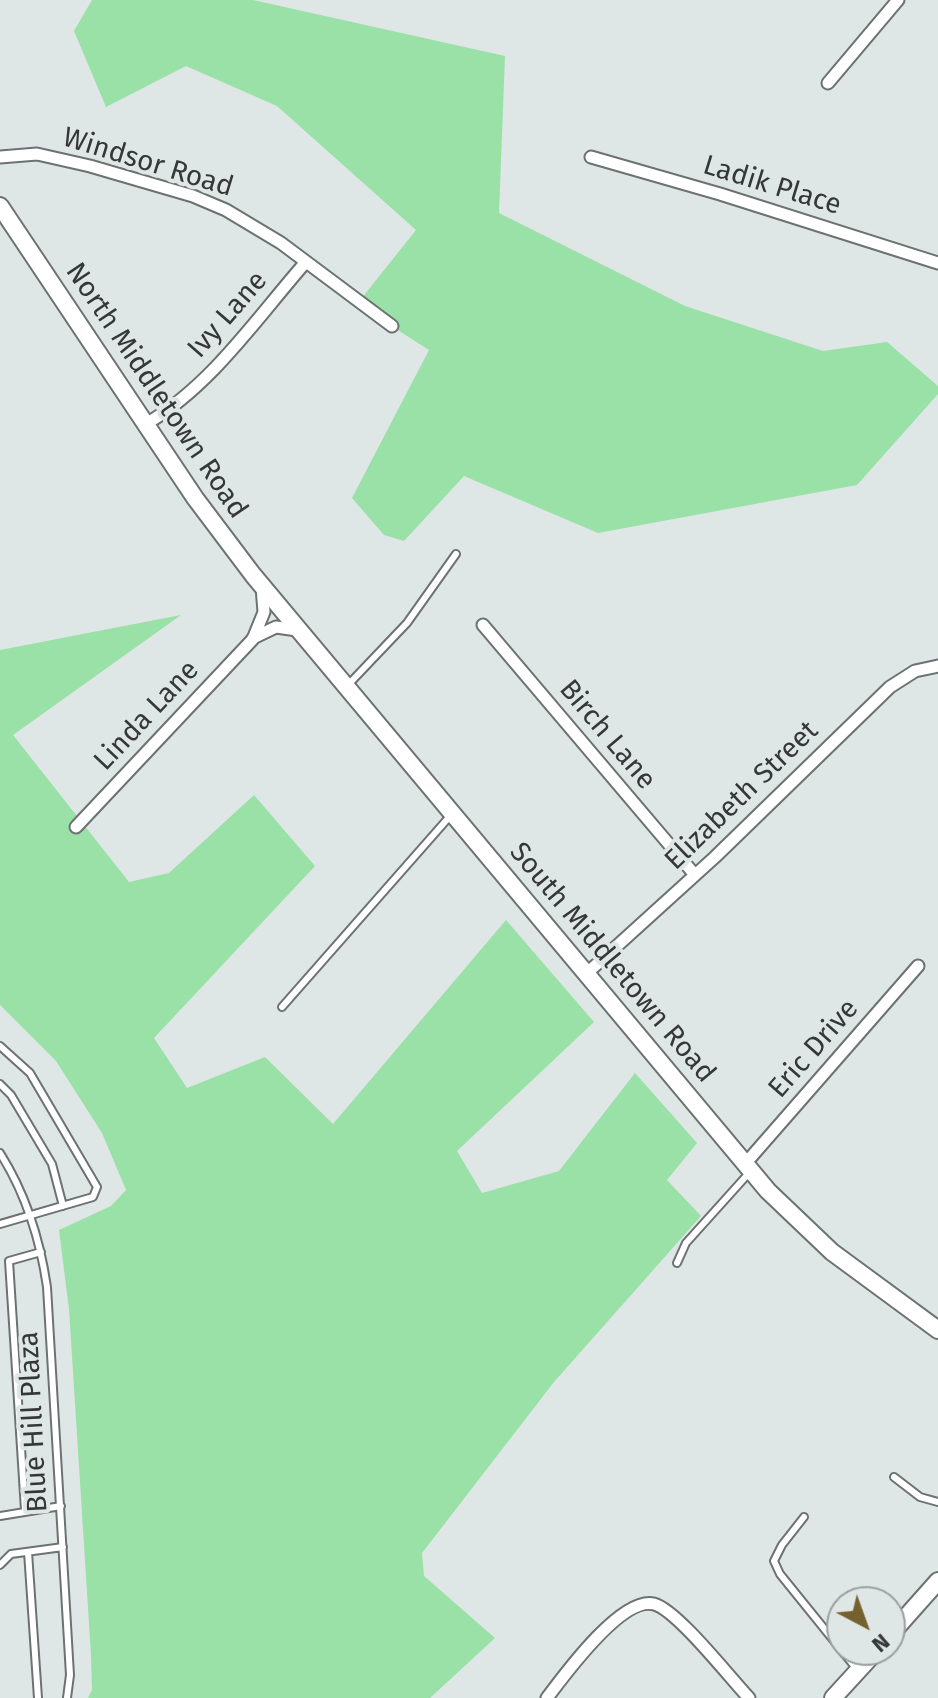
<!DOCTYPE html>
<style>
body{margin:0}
#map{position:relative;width:938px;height:1698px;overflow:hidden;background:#dfe6e6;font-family:"Fira Sans",sans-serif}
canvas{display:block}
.north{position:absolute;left:826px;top:1586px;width:80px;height:80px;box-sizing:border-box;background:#dfe6e6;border:2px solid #9ba0a0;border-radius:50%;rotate:139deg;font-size:22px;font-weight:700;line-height:32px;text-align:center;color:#343736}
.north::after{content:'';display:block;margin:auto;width:28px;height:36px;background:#75602f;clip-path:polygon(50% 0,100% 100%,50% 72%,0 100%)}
</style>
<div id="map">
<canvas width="938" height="1698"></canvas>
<div class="north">N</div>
</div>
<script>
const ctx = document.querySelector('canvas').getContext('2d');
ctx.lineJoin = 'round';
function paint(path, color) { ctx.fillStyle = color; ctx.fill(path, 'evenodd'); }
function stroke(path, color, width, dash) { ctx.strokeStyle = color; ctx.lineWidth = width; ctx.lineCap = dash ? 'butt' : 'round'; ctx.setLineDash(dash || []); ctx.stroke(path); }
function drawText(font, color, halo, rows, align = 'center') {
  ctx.font = font + ' "Fira Sans",sans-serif'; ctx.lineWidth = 8; ctx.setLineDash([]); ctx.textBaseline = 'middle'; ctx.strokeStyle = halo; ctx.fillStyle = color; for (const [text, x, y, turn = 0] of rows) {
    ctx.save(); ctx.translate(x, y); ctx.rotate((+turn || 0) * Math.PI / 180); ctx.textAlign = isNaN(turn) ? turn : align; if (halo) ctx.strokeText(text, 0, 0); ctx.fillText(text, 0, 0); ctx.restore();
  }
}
const green = new Path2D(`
 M 92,0 L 253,0 L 505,56 L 499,213 L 685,306 L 823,351 L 887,342 L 938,386 L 938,394 L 857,485 L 598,533 L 464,476 L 404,541 L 384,535 L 352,498 L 429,350 L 357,304 L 416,230 L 277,106 L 186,66 L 106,107 L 74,31 Z
 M 181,615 L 13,735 L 129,882 L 169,873 L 254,795 L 315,866 L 154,1038 L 187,1088 L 265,1057 L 333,1124 L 506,920 L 594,1022 L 457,1151 L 482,1193 L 559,1171 L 635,1073 L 697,1143 L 667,1180 L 701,1216 L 554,1382 L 422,1553 L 424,1576 L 495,1638 L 430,1698 L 88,1698 L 92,1690 L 91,1655 L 69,1309 L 59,1230 L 111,1206 L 126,1190 L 102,1133 L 56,1061 L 0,1005 L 0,650 Z`);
const lane = new Path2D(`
 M 347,686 L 407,623 L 456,554
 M 282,1007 L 451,815
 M 0,1046 L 30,1073 L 97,1187 L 93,1197 L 0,1224
 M 0,1084 L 11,1095 L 52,1164 L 63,1206
 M 0,1153 C 26,1194 40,1239 47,1287 L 70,1675 L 67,1698
 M 677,1263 L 686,1243 L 749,1173
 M 894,1477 L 920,1497 L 938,1502
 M 25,1510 L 9,1261 L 41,1252
 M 0,1516 L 61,1506
 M 804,1517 L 782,1545 L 774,1561 L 780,1574 L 856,1668
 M 28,1552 L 38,1698
 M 0,1565 L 11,1554 L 63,1547`);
const street = new Path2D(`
 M 828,83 L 898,0
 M 0,157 L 37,154 L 90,166 L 193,196 L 226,210 L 281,243 L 392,326
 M 591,157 L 720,194 L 938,263
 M 146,424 C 211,386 256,319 305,263
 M 483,625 L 695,875
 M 253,638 L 276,627 L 297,630
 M 76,827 L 253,639 L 264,612 L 262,587
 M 586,974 L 715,857 L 890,687 L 915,671 L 938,666
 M 745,1164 L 918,966
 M 547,1698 C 565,1674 622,1596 654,1604 C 677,1610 730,1678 749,1698`);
const secondary = new Path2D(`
 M 0,206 L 195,498 L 253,575 L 768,1191 L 832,1252 L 938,1330
 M 890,1635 L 938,1581
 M 833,1698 L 877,1650`);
const streetNames = [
 ["Windsor Road",148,163,17],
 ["Ladik Place",772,186,17],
 ["Ivy Lane",228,315,-49],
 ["North Middletown Road",156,391,56],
 ["Linda Lane",147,716,-47],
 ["Birch Lane",607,735,50],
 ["Elizabeth Street",742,796,-44],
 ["South Middletown Road",612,963,50],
 ["Eric Drive",814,1049,-49],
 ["Blue Hill Plaza",34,1422,-93]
];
paint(green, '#99e1a6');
stroke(lane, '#6c7271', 10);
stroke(street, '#6c7271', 15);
stroke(secondary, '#6c7271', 20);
stroke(lane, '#fff', 6);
stroke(street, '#fff', 11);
stroke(secondary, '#fff', 16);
drawText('28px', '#343736', '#dfe6e6', streetNames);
</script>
